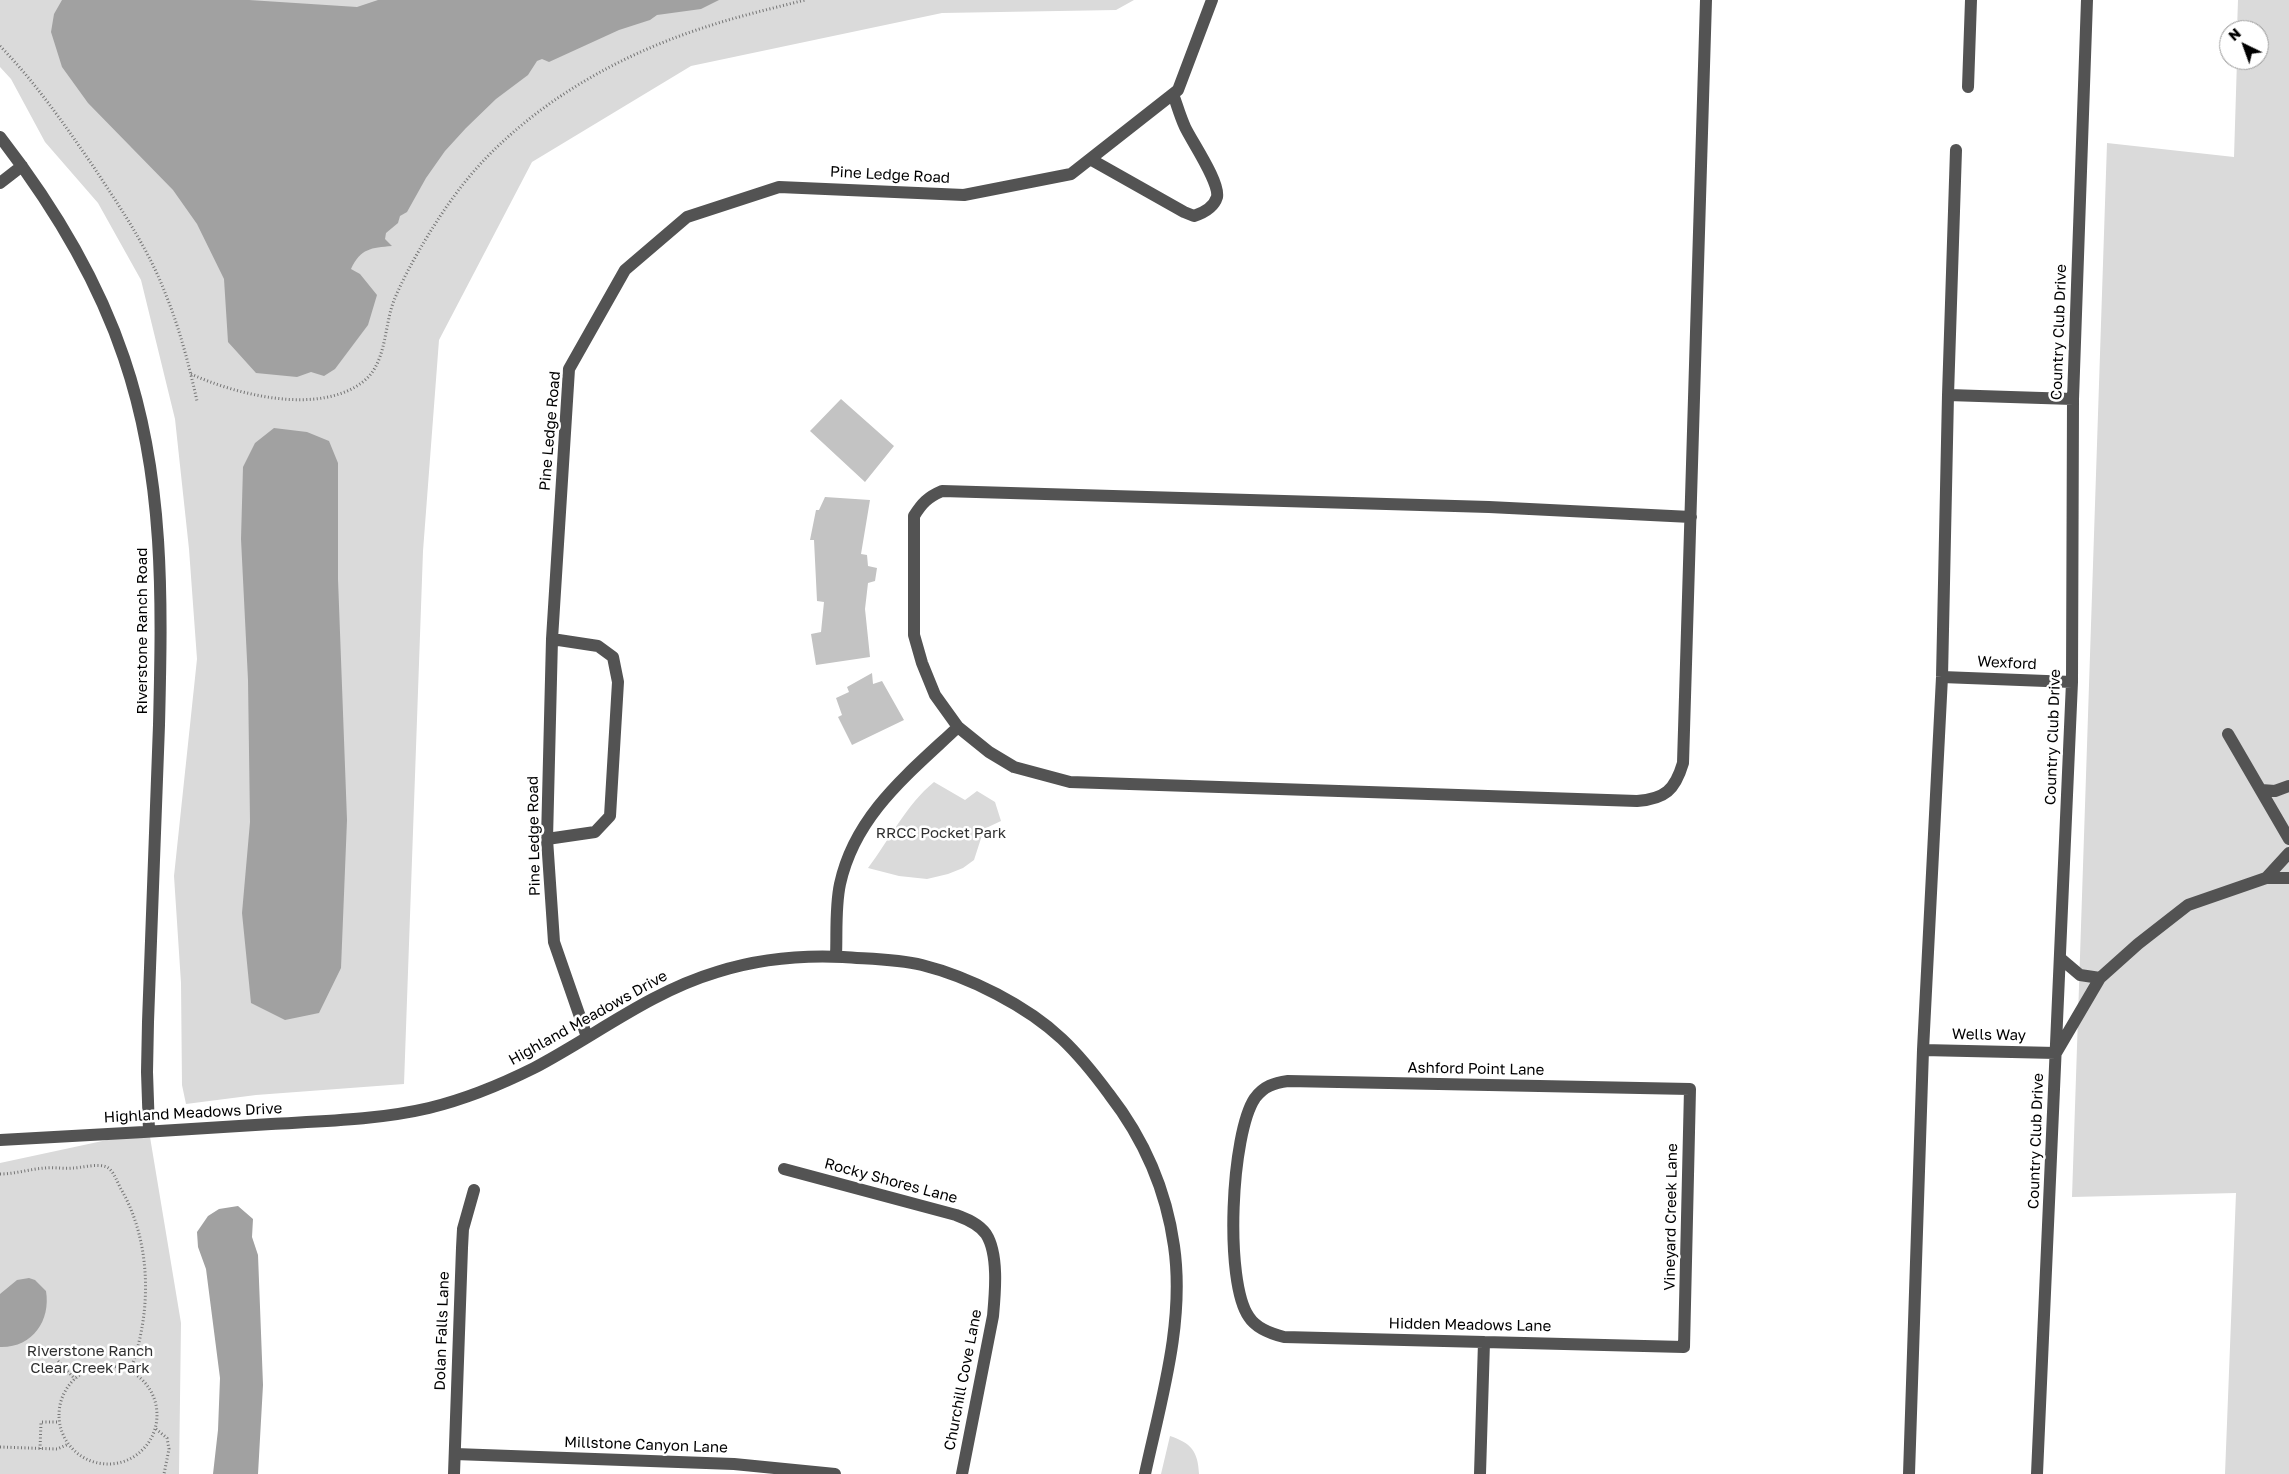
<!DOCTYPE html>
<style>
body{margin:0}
#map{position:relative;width:2289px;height:1474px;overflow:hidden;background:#fff;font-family:"Golos Text",sans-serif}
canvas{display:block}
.north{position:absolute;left:2219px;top:20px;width:50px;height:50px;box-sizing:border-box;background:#fff;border:1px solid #999;border-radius:50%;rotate:318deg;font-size:14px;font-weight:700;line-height:20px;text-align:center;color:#000}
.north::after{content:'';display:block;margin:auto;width:18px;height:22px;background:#000;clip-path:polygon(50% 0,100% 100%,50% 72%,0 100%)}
</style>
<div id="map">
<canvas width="2289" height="1474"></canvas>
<div class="north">N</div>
</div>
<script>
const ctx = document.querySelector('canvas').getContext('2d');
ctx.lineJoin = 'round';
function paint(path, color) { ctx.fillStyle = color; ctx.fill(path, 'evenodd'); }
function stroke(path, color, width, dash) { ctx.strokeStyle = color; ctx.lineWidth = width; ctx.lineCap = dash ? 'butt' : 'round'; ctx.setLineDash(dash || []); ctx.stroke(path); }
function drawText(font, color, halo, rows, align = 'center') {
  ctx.font = font + ' "Golos Text",sans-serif'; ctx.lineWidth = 5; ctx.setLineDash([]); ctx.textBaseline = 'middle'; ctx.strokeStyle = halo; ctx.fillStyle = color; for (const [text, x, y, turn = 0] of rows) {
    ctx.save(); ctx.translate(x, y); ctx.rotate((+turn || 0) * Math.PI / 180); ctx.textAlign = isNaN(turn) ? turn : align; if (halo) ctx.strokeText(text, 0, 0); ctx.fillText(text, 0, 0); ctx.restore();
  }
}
const green = new Path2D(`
 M 0,0 L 1134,0 L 1116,10 L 942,13 L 691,66 L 532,162 L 439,340 L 423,551 L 404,1084 L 256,1095 L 186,1104 L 182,1085 L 181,983 L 174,876 L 197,659 L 189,549 L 175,419 L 141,280 L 98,203 L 45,142 L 11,79 L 0,67 Z
 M 2238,0 L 2289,0 L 2289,1474 L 2225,1474 L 2236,1193 L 2072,1197 L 2107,143 L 2234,157 L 2237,60 L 2259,60 L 2259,30 L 2237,30 Z
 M 934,782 L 965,800 L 977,791 L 995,802 L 1001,821 L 984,829 L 974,860 L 963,868 L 948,874 L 927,879 L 899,876 L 868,868 C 890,839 906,805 934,782 Z
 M 149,1131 L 181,1323 L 179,1474 L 0,1474 L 0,1163 Z
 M 1170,1436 C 1191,1443 1198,1451 1199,1474 L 1161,1474 Z`);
const water = new Path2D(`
 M 62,0 L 249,0 L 357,7 L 378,0 L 719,0 L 701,9 L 657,15 L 650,20 L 619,30 L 549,62 L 542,59 L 537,61 L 528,75 L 496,99 L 466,128 L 445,151 L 426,178 L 407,212 L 400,216 L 398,223 L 386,233 L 385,239 L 392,246 C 371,248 361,248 351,269 L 360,274 L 377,295 L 368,325 L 335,369 L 324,376 L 311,372 L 297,377 L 256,373 L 228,342 L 224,279 L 197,224 L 173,190 L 88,103 L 62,67 L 51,32 L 54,14 Z
 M 274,428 L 307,432 L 329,441 L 338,463 L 338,579 L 347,820 L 341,968 L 319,1013 L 285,1020 L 251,1003 L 242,913 L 250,822 L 248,680 L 241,539 L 243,467 L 255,443 Z
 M 238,1206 L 253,1219 L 252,1237 L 258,1255 L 263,1385 L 258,1474 L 213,1474 L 218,1430 L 220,1378 L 206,1269 L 198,1247 L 197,1232 L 208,1216 L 219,1209 Z
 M 29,1278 L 35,1280 L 46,1291 C 51,1321 32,1348 0,1347 L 0,1294 L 17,1280 Z`);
const building = new Path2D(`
 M 841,399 L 894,446 L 865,482 L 810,431 Z
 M 825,497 L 870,500 L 861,554 L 867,555 L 868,566 L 877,568 L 875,581 L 868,583 L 865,609 L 870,657 L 816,665 L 811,634 L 821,632 L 824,602 L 817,601 L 814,540 L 810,540 L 816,510 L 819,510 Z
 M 872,673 L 873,684 L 882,681 L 904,720 L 852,745 L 838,717 L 842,715 L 836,698 L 849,692 L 847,687 Z`);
const path = new Path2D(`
 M 0,46 C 36,83 64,124 93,166 C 120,207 149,250 166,295 C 180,330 189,365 197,401
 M 191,374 C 237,395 320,416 364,381 C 386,363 384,329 393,303 C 398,290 405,276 412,263 C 432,227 456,189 486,158 C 547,95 628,51 712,25 C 743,15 774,8 805,0
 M 0,1174 C 15,1174 30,1169 45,1168 C 54,1167 63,1169 72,1168 C 82,1168 97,1163 107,1167 C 114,1171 117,1182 121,1189 C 152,1243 152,1314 130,1371
 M 58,1361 L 75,1379
 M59 1415a49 49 0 1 1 98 0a49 49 0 1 1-98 0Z
 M 156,1429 L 167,1438 L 169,1449 L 164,1474
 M 0,1447 L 57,1449 L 69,1444
 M 40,1449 L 41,1422 L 59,1422`);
const minor = new Path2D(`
 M 1968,87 L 1971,0
 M 0,137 C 52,204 97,278 124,358 C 165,478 162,601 159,725 C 156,824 152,923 148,1022 L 147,1072 L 149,1131
 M 1090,159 L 1184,212 L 1194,216 C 1203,213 1214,207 1217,197 C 1220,182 1192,142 1185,127 C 1180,116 1177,105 1173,94
 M 0,183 L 22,166
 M 1948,395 L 2073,399
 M 1942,677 L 2072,682
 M 958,727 L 935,695 L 922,663 L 914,635 L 914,516 C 922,503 928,497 942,491 L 1489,507 L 1691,517
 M 2228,734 L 2289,839
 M 2261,790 L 2275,791 L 2289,786
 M 547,839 L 595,832 L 610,816 L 618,682 L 613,657 L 598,646 L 552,639
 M 2289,853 L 2266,878 L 2289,878
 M 836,957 C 837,934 835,907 840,884 C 855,815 908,774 958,727 L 989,752 L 1014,767 L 1070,782 L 1637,801 C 1665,799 1675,790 1683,763 L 1706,0
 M 2060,958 L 2080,975 L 2100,978
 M 587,1037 L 554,942 L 547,839 L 552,639 L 569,369 L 625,270 L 687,217 L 779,187 L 964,195 L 1071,174 L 1178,90 L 1212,0
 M 1923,1050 L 2056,1053 L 2100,978 L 2138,944 L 2188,905 L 2266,878
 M 1288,1081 L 1690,1089 L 1684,1347 L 1284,1337 C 1272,1334 1256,1328 1249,1317 C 1224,1282 1231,1133 1255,1098 C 1264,1086 1274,1083 1288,1081 Z
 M 0,1140 C 90,1135 181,1130 271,1124 C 324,1121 378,1120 429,1108 C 466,1099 500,1085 534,1068 C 595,1036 650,992 717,972 C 758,959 801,955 843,957 C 869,959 897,959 922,965 C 970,977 1027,1006 1062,1039 C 1080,1056 1095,1075 1109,1094 C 1144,1139 1166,1189 1174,1246 C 1185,1322 1161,1400 1145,1474
 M 784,1169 L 956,1215 C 967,1219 979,1224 986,1234 C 999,1254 995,1294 993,1316 L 962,1474
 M 455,1454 L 734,1464 L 835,1474
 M 454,1474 L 462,1248 L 463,1229 L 474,1190
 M 1480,1474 L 1484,1342
 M 1909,1474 L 1923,1050 L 1942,677 L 1948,395 L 1956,150
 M 2037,1474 L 2072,682 L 2073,399 L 2087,0`);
const streetNames = [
 ["Pine Ledge Road",890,175,3],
 ["Country Club Drive",2059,332,-88],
 ["Pine Ledge Road",550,431,-85],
 ["Riverstone Ranch Road",142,631,-90],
 ["Wexford",2007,663,3],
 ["Country Club Drive",2053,737,-88],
 ["Pine Ledge Road",534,836,-91],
 ["Highland Meadows Drive",588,1018,-29],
 ["Wells Way",1989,1035,1],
 ["Ashford Point Lane",1476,1069,1],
 ["Highland Meadows Drive",193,1113,-3],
 ["Country Club Drive",2036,1141,-88],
 ["Rocky Shores Lane",891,1181,15],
 ["Vineyard Creek Lane",1671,1217,-89],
 ["Hidden Meadows Lane",1470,1325,1],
 ["Dolan Falls Lane",442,1331,-88],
 ["Churchill Cove Lane",963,1380,-79],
 ["Millstone Canyon Lane",646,1445,2]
];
const parkNames = [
 ["RRCC Pocket Park",941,833],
 ["Riverstone Ranch",90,1351],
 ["Clear Creek Park",90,1368]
];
paint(green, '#dadada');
paint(water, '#a1a1a1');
paint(building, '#c3c3c3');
stroke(path, '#757575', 3, [1, 2.5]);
stroke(minor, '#535353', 12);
drawText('15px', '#000', '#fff', streetNames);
drawText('15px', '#313131', '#fff', parkNames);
</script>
